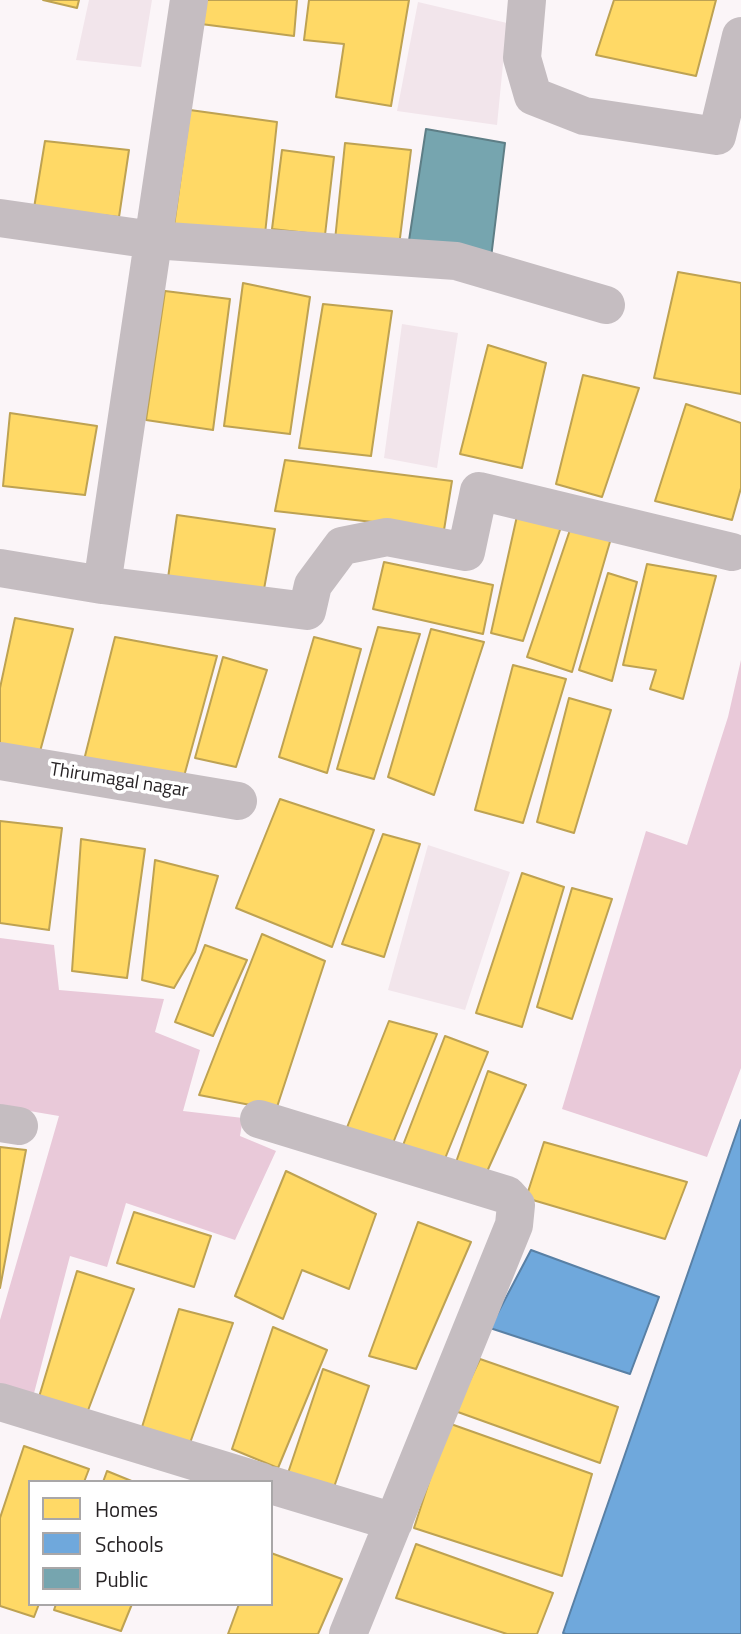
<!DOCTYPE html>
<style>
body{margin:0}
#map{position:relative;width:741px;height:1634px;overflow:hidden;background:#fbf5f8;font-family:"Titillium Web",sans-serif}
canvas{display:block}
.legend{position:absolute;left:28px;top:1480px;width:245px;height:126px;box-sizing:border-box;background:#fff;border:2px solid #a9a7a8;margin:0;padding:9px 12px;list-style:none;font-size:21px;color:#272325}
.legend li{display:flex;align-items:center;gap:14px;height:35px}
.legend b{width:35px;border:2px solid #a9a7a8}
</style>
<div id="map">
<canvas width="741" height="1634"></canvas>
<ul class="legend">
<li><b style="height:19px;background:#ffd966"></b>Homes</li>
<li><b style="height:19px;background:#6fa8dc"></b>Schools</li>
<li><b style="height:19px;background:#76a5af"></b>Public</li>
</ul>
</div>
<script>
const ctx = document.querySelector('canvas').getContext('2d');
ctx.lineJoin = 'round';
function paint(path, color) { ctx.fillStyle = color; ctx.fill(path, 'evenodd'); }
function stroke(path, color, width, dash) { ctx.strokeStyle = color; ctx.lineWidth = width; ctx.lineCap = dash ? 'butt' : 'round'; ctx.setLineDash(dash || []); ctx.stroke(path); }
function drawText(font, color, halo, rows, align = 'center') {
  ctx.font = font + ' "Titillium Web",sans-serif'; ctx.lineWidth = 7; ctx.setLineDash([]); ctx.textBaseline = 'middle'; ctx.strokeStyle = halo; ctx.fillStyle = color; for (const [text, x, y, turn = 0] of rows) {
    ctx.save(); ctx.translate(x, y); ctx.rotate((+turn || 0) * Math.PI / 180); ctx.textAlign = isNaN(turn) ? turn : align; if (halo) ctx.strokeText(text, 0, 0); ctx.fillText(text, 0, 0); ctx.restore();
  }
}
const built = new Path2D(`
 M 89,0 L 152,0 L 141,67 L 76,60 Z
 M 418,2 L 507,23 L 497,125 L 397,111 Z
 M 402,324 L 458,333 L 437,468 L 384,458 Z
 M 428,845 L 510,872 L 465,1010 L 388,990 Z`);
const forest = new Path2D(`
 M 741,660 L 741,1068 L 707,1157 L 562,1109 L 646,831 L 687,845 L 728,717 Z
 M 0,938 L 54,945 L 59,990 L 164,999 L 155,1032 L 200,1050 L 183,1111 L 243,1118 L 240,1136 L 276,1151 L 235,1240 L 126,1203 L 107,1267 L 70,1256 L 33,1397 L 0,1388 L 0,1320 L 59,1116 L 0,1106 Z`);
const homes = new Path2D(`
 M 43,0 L 79,0 L 77,8 Z
 M 203,0 L 297,0 L 294,36 L 201,24 Z
 M 309,0 L 409,0 L 391,106 L 336,97 L 344,44 L 304,40 Z
 M 614,0 L 716,0 L 696,76 L 596,55 Z
 M 190,110 L 277,122 L 265,234 L 174,226 Z
 M 45,141 L 129,150 L 119,217 L 34,208 Z
 M 345,143 L 411,150 L 399,246 L 335,240 Z
 M 282,150 L 334,157 L 325,235 L 272,229 Z
 M 678,272 L 741,283 L 741,394 L 654,378 Z
 M 243,283 L 310,297 L 290,434 L 224,426 Z
 M 165,291 L 230,299 L 213,430 L 146,420 Z
 M 323,304 L 392,311 L 371,456 L 299,448 Z
 M 488,345 L 546,363 L 522,468 L 460,454 Z
 M 583,375 L 639,388 L 602,497 L 556,484 Z
 M 686,404 L 741,423 L 741,488 L 732,520 L 655,501 Z
 M 10,413 L 97,426 L 85,495 L 3,486 Z
 M 285,460 L 452,481 L 444,530 L 275,511 Z
 M 519,507 L 565,515 L 523,641 L 491,633 Z
 M 177,515 L 275,529 L 262,600 L 167,585 Z
 M 574,518 L 614,528 L 572,672 L 527,657 Z
 M 384,562 L 493,585 L 483,634 L 373,609 Z
 M 647,564 L 716,576 L 683,699 L 650,689 L 656,670 L 623,665 Z
 M 608,573 L 637,582 L 612,681 L 579,670 Z
 M 15,618 L 73,629 L 38,759 L 0,750 L 0,688 Z
 M 378,627 L 420,634 L 374,779 L 337,769 Z
 M 431,629 L 484,642 L 434,795 L 388,777 Z
 M 115,637 L 217,656 L 183,780 L 84,760 Z
 M 314,637 L 361,649 L 327,773 L 279,757 Z
 M 223,657 L 267,670 L 236,767 L 195,758 Z
 M 513,665 L 566,679 L 523,823 L 475,810 Z
 M 569,698 L 611,710 L 574,833 L 537,822 Z
 M 280,799 L 374,830 L 332,947 L 236,908 Z
 M 0,821 L 62,828 L 49,930 L 0,923 Z
 M 383,834 L 420,844 L 384,957 L 342,944 Z
 M 81,839 L 145,849 L 127,978 L 72,971 Z
 M 155,860 L 218,876 L 195,952 L 174,988 L 142,980 Z
 M 522,873 L 564,887 L 522,1027 L 476,1013 Z
 M 572,888 L 612,899 L 572,1019 L 537,1007 Z
 M 262,934 L 325,961 L 276,1110 L 199,1095 Z
 M 205,945 L 247,960 L 213,1036 L 175,1022 Z
 M 389,1021 L 437,1034 L 391,1148 L 346,1130 Z
 M 445,1036 L 488,1052 L 442,1166 L 400,1153 Z
 M 488,1071 L 526,1085 L 485,1176 L 455,1165 Z
 M 544,1142 L 687,1182 L 665,1239 L 526,1198 Z
 M 0,1147 L 26,1150 L 0,1288 Z
 M 286,1171 L 376,1214 L 349,1289 L 302,1270 L 283,1319 L 235,1296 Z
 M 134,1212 L 211,1236 L 194,1287 L 117,1263 Z
 M 418,1222 L 471,1242 L 416,1369 L 369,1356 Z
 M 77,1271 L 134,1289 L 87,1413 L 39,1397 Z
 M 179,1309 L 233,1323 L 190,1443 L 142,1427 Z
 M 273,1327 L 327,1350 L 278,1468 L 232,1449 Z
 M 480,1359 L 618,1407 L 600,1463 L 455,1411 Z
 M 323,1369 L 369,1386 L 333,1490 L 288,1473 Z
 M 448,1423 L 592,1474 L 562,1576 L 414,1528 Z
 M 24,1446 L 89,1469 L 84,1482 L 30,1482 L 30,1604 L 39,1604 L 34,1617 L 0,1606 L 0,1518 Z
 M 107,1471 L 134,1482 L 103,1482 Z
 M 416,1544 L 553,1593 L 537,1634 L 507,1634 L 396,1598 Z
 M 271,1553 L 342,1579 L 318,1634 L 228,1634 L 239,1604 L 271,1604 Z
 M 56,1604 L 132,1604 L 121,1631 L 54,1610 Z`);
const schools = new Path2D(`
 M 741,1120 L 741,1634 L 566,1634 L 563,1633 Z
 M 531,1250 L 659,1297 L 630,1374 L 490,1328 Z`);
const public = new Path2D(`
 M 426,129 L 505,143 L 491,258 L 408,247 Z`);
const minor = new Path2D(`
 M 527,0 L 522,58 L 533,96 L 584,116 L 717,136 L 741,36
 M 0,218 L 153,240 L 456,261 L 606,305
 M 0,568 L 102,585 L 307,611 L 313,585 L 342,546 L 387,537 L 466,552 L 479,491 L 732,552
 M 102,585 L 189,0
 M 0,761 L 238,801
 M 259,1119 L 507,1195 L 516,1205 L 514,1225 L 348,1634
 M 0,1123 L 19,1126
 M 0,1402 L 262,1482
 M 271,1485 L 394,1522`);
const streetNames = [
 ["Thirumagal nagar",119,781,9]
];
paint(built, '#f2e5eb');
paint(forest, '#e9c9d9');
paint(homes, '#ffd966');
stroke(homes, '#bea252', 2);
paint(schools, '#6fa8dc');
stroke(schools, '#5980a5', 2);
paint(public, '#76a5af');
stroke(public, '#5e7e86', 2);
stroke(minor, '#c5bdc1', 38);
drawText('19px', '#272325', '#fff', streetNames);
</script>
